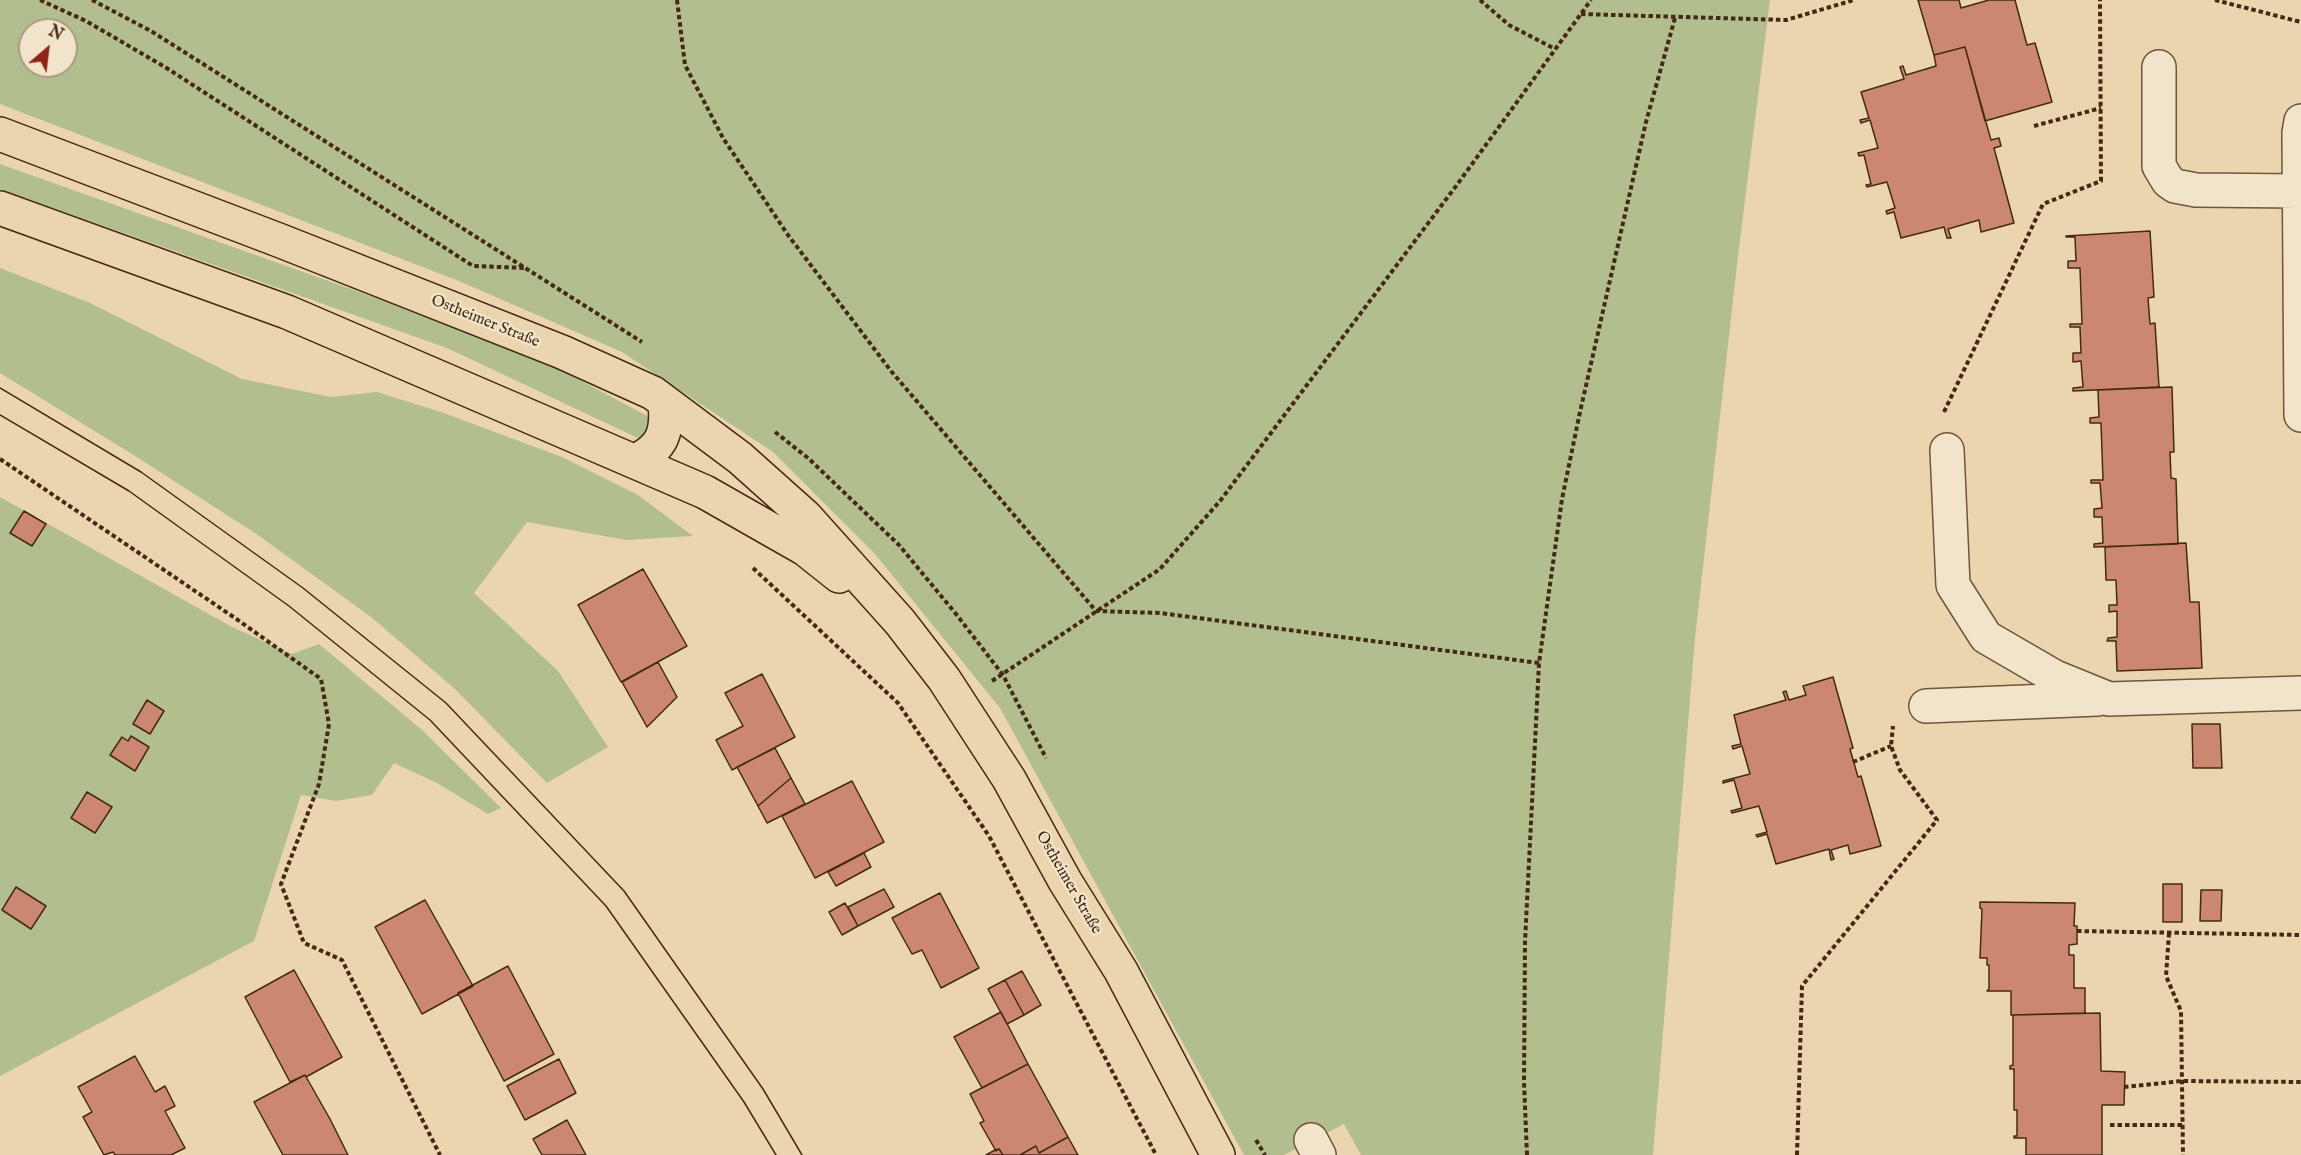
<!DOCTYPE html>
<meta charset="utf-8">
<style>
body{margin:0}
#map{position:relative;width:2301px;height:1155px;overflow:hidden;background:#ead5af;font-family:"IM FELL English",serif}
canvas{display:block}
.north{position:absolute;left:18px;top:18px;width:60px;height:60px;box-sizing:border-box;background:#f1e4cb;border:2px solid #ac9a82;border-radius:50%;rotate:28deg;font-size:16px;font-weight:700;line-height:24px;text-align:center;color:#442a15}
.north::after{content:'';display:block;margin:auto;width:21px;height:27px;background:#8f2418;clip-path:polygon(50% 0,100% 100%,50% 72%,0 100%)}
</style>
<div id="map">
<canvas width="2301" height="1155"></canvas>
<div class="north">N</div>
</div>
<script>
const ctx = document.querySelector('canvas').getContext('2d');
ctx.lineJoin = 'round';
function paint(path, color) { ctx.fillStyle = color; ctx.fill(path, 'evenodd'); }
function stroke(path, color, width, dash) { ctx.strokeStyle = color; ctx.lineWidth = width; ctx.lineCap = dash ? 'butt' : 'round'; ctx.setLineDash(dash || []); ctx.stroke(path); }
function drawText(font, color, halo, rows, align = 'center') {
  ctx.font = font + ' "IM FELL English",serif'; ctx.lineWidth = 4.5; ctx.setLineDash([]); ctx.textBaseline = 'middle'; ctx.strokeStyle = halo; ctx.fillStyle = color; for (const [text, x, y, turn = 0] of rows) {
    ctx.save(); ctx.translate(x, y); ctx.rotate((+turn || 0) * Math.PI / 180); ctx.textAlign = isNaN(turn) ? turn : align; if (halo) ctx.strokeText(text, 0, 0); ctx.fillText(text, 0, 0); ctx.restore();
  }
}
const green = new Path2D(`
 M 0,0 L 1770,0 L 1738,256 L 1695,638 L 1653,1155 L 1361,1155 L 1344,1124 L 1284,1155 L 1244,1155 L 1000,708 L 875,554 L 773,452 L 622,352 L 459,281 L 0,104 ZM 30,30 L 66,30 L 66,66 L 30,66 Z
 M 0,164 L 438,320 L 561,370 L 653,419 L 655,427 L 642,440 L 447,348 L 0,189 Z
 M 0,268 L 90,303 L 242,379 L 331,397 L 377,392 L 441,412 L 562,457 L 638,495 L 693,536 L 626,540 L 527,522 L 474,593 L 558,671 L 608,747 L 547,783 L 455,689 L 371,617 L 255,533 L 132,454 L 0,373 Z
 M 0,497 L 232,627 L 292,654 L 319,644 L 422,730 L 501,808 L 488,814 L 437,783 L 394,763 L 372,795 L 336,801 L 301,795 L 254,941 L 0,1076 Z`);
const building = new Path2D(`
 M 1918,0 L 1959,0 L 1961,8 L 1989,0 L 2015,0 L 2027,45 L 2035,43 L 2052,102 L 1985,121 L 1965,47 L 1934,55 Z
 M 1965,47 L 1991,140 L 1999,138 L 2001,146 L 1994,148 L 2014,223 L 1981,232 L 1979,220 L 1948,229 L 1951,238 L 1947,238 L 1944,227 L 1901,238 L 1894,212 L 1887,214 L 1886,211 L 1895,208 L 1887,182 L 1867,187 L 1866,185 L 1871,184 L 1864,155 L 1859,156 L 1858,153 L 1878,148 L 1870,120 L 1861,123 L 1860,120 L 1869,118 L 1861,92 L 1904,79 L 1900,67 L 1903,66 L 1906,75 L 1936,66 L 1934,55 Z
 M 2150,231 L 2154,297 L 2148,298 L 2150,324 L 2155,323 L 2159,387 L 2073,391 L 2073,388 L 2083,387 L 2081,361 L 2073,362 L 2073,353 L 2081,353 L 2080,327 L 2070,327 L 2070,324 L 2082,324 L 2080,268 L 2068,268 L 2068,261 L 2076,261 L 2075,237 L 2066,237 L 2066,236 Z
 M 2172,387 L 2174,452 L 2170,452 L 2171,478 L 2176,479 L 2178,544 L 2094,547 L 2094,544 L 2103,543 L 2102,517 L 2094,517 L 2094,509 L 2102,508 L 2100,483 L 2091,483 L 2091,480 L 2103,480 L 2101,423 L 2090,423 L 2090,418 L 2099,417 L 2098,390 Z
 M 24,511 L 46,524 L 32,546 L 10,533 Z
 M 2186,543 L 2190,602 L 2199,602 L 2202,668 L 2117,671 L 2116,641 L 2107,641 L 2108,638 L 2117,637 L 2117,611 L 2109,612 L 2109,605 L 2117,605 L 2116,580 L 2106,580 L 2105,547 Z
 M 643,569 L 687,646 L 621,682 L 578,605 Z
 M 658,662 L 677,697 L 647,727 L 622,682 Z
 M 762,674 L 795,737 L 732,770 L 716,740 L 743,726 L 725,693 Z
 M 1833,677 L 1853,748 L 1850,749 L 1858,777 L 1861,776 L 1881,846 L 1850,854 L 1848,845 L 1831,850 L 1834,859 L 1831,860 L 1829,849 L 1776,864 L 1767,834 L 1757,837 L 1756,835 L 1767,832 L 1759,806 L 1732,813 L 1731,811 L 1742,808 L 1734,780 L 1723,783 L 1723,781 L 1750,774 L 1742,746 L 1733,749 L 1732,746 L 1741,744 L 1734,715 L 1786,700 L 1783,692 L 1786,691 L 1789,700 L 1806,695 L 1803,686 Z
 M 147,700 L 164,711 L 150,734 L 133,724 Z
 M 2192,724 L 2220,724 L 2222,768 L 2193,768 Z
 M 131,736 L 149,747 L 135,771 L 110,755 L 122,737 L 128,741 Z
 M 775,748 L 791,778 L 758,806 L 737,767 Z
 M 791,778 L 805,804 L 767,823 L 758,806 Z
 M 852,781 L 884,842 L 815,878 L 782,816 Z
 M 87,792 L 112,807 L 95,833 L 71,818 Z
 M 864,853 L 871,867 L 836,886 L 828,872 Z
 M 2163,884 L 2182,884 L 2182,922 L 2163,922 Z
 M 16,887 L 46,906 L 31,929 L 2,910 Z
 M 884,889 L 894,907 L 858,926 L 848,907 Z
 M 2201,890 L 2222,890 L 2221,921 L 2200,921 Z
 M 940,893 L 979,968 L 941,988 L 922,950 L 912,954 L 892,918 Z
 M 425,900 L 473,986 L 422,1014 L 375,927 Z
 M 1980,902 L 2075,903 L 2074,926 L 2077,926 L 2077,944 L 2069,945 L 2069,955 L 2074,955 L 2074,988 L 2085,988 L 2085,1013 L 2011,1015 L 2011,991 L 1987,991 L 1989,989 L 1989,965 L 1987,965 L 1987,958 L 1980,958 L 1982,909 L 1980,908 Z
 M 845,903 L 858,926 L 842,935 L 829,912 Z
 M 508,966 L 554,1054 L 504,1081 L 458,993 Z
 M 294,970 L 342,1057 L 306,1077 L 305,1075 L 290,1082 L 245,997 Z
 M 1022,971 L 1041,1005 L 1024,1015 L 1005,980 Z
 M 1005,980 L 1024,1015 L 1007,1024 L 988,989 Z
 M 1001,1012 L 1028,1064 L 982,1088 L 954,1037 Z
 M 2100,1013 L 2101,1071 L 2125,1072 L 2124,1105 L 2102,1105 L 2102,1155 L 2026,1155 L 2026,1138 L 2014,1138 L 2014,1136 L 2017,1136 L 2017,1110 L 2014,1110 L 2014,1069 L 2010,1069 L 2010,1066 L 2013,1065 L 2013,1015 Z
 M 135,1056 L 155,1092 L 165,1086 L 175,1106 L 165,1111 L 185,1148 L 171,1155 L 115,1155 L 113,1152 L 104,1155 L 83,1117 L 92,1112 L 78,1087 Z
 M 559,1059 L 576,1093 L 525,1120 L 507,1086 Z
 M 1028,1064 L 1068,1137 L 1039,1153 L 1036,1146 L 1020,1155 L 1003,1155 L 999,1149 L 996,1151 L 980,1123 L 984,1121 L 970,1094 Z
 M 305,1075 L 330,1119 L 348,1155 L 283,1155 L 254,1102 Z
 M 567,1120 L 586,1155 L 542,1155 L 533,1139 Z
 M 1068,1137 L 1078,1155 L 1020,1155 L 1036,1146 L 1039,1153 Z
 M 999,1149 L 1003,1155 L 986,1155 L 995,1150 Z`);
const path = new Path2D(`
 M 40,0 L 86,21 L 165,67 L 473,266 L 527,268
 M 92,0 L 151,31 L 642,342
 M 677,0 L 685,65 L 723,138 L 788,235 L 891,371 L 1096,611 L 1160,613 L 1539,663
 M 1480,0 L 1509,25 L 1555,49
 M 2215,0 L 2301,22
 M 1581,14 L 1786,20 L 1854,0
 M 2034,126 L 2101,108
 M 1944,412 L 2043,204 L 2101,181 L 2100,0
 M 775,432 L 808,458 L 899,545 L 956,614 L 1003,675 L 1046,758
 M 0,459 L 235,618 L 321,679 L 329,724 L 319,784 L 281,884 L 304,943 L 342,960 L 440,1155
 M 753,568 L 898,703 L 989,836 L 1156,1155
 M 992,681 L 1160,569 L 1220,501 L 1459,182 L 1591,0
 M 1853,762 L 1891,746
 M 2077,931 L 2301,935
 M 2169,933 L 2166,976 L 2181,1011 L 2183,1155
 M 2124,1087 L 2182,1081 L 2301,1082
 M 2110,1125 L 2183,1125
 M 1256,1140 L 1265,1155
 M 1527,1155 L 1524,1082 L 1525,942 L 1539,663 L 1562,499 L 1580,412 L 1646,122 L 1675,18
 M 1797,1155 L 1802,986 L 1937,820 L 1900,770 L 1891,746 L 1893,726`);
const minor = new Path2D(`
 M 2159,67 L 2159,166 L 2168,181 L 2175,186 L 2196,190 L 2299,191
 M 2301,121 L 2299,133 L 2301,415
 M 1947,450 L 1953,585 L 1986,637 L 2055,677 L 2109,699 L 2301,693
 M 1926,706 L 2098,699
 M 1311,1140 L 1319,1155`);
const major = new Path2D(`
 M 0,134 L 281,241 L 562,352 L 653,393 L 740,458 L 806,517 L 900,622 L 944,679 L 1009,779 L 1065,881 L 1121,971 L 1218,1155
 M 0,208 L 287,312 L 705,492 L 805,549 L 839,576
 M 635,461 C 663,448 668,432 665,402`);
const tram = new Path2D(`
 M 0,388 L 141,472 L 303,588 L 446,703 L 624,891 L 763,1089 L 802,1155
 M 0,415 L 129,491 L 289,606 L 430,720 L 606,906 L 744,1102 L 776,1155`);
const streetNames = [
 ["Ostheimer Straße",485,322,22],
 ["Ostheimer Straße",1068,883,60]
];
paint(green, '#b2be8e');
paint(building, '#cc8770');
stroke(building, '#442a15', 1.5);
stroke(minor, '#6e553c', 36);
stroke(major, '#442a15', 36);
stroke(path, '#442a15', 4, [4.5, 3]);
stroke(minor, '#f1e4cb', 33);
stroke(major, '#ead5af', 33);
stroke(tram, '#442a15', 1.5);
drawText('16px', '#442a15', '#f1e4cb', streetNames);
</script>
